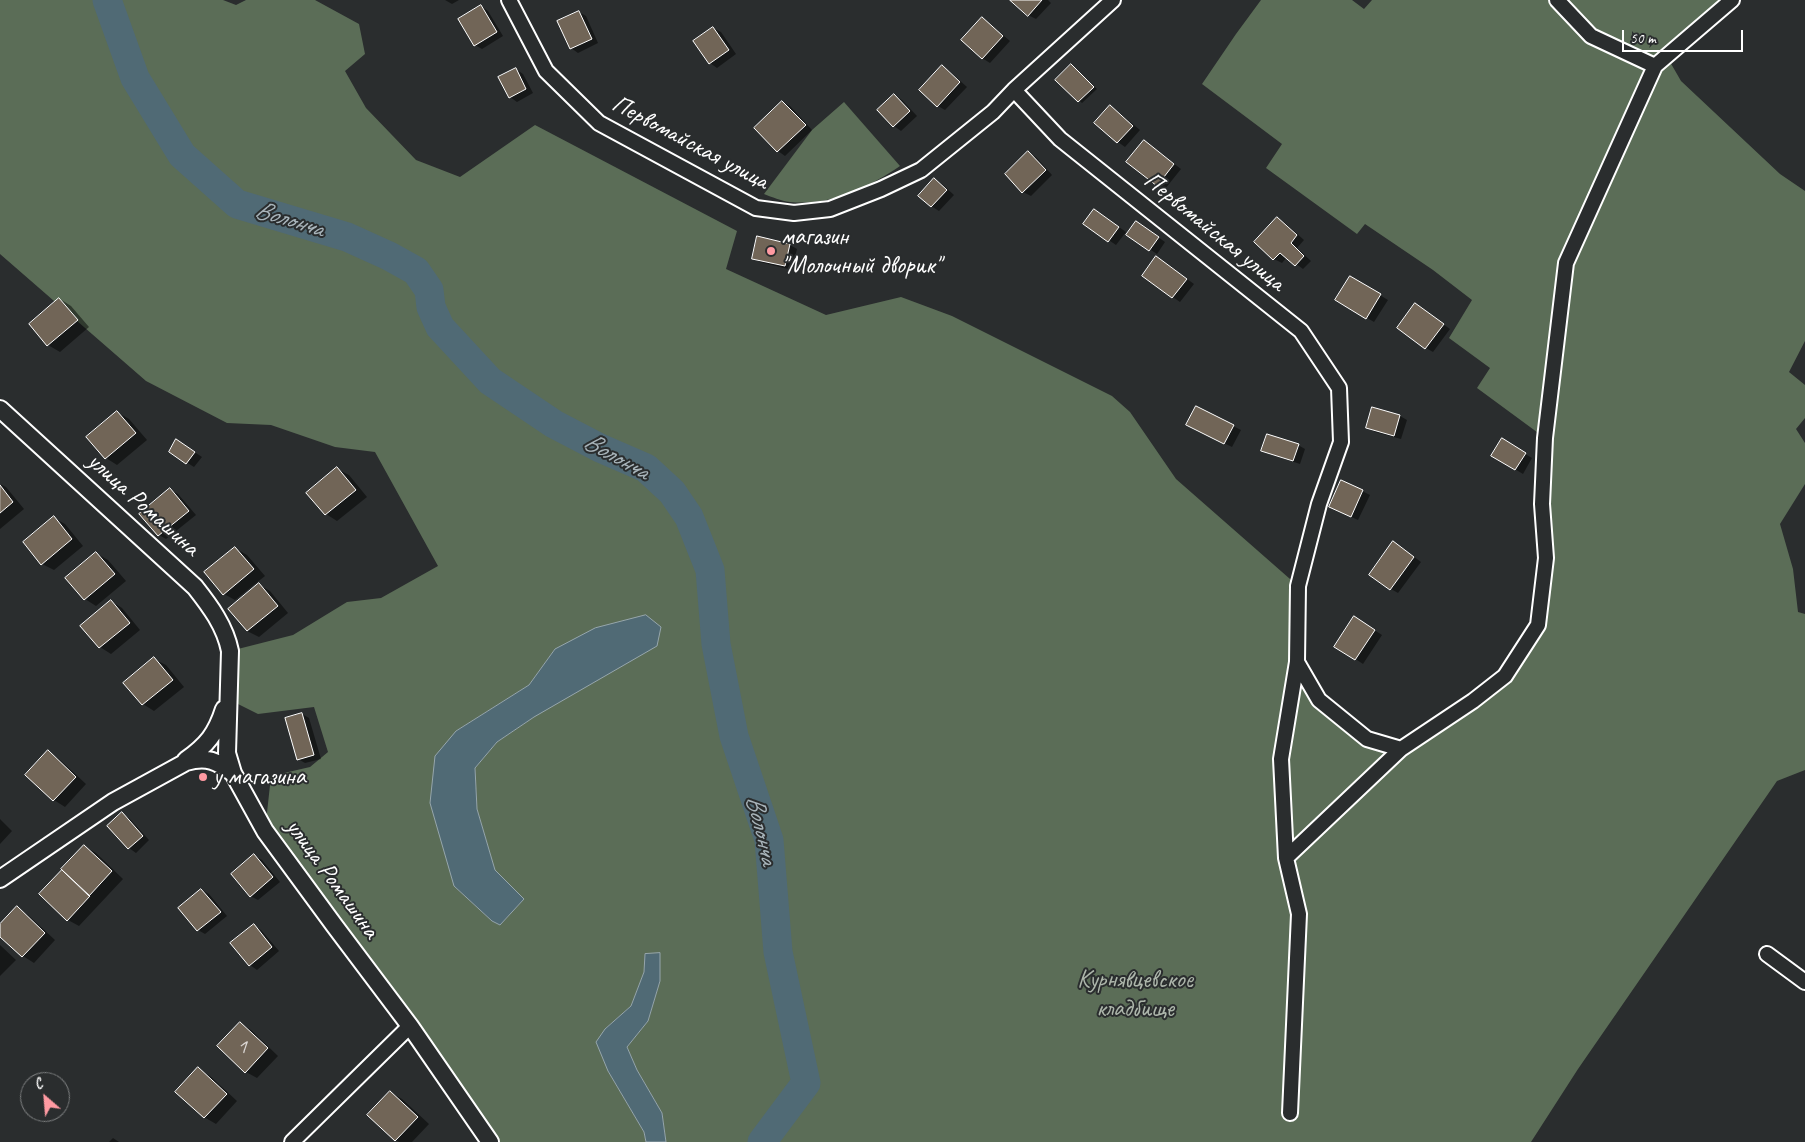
<!DOCTYPE html>
<meta charset="utf-8">
<style>
body{margin:0}
#map{position:relative;width:1805px;height:1142px;overflow:hidden;background:#2a2d2e;font-family:Caveat,sans-serif}
canvas{display:block}
.north{position:absolute;left:20px;top:1072px;width:50px;height:50px;box-sizing:border-box;background:#2a2d2e;border:1px solid #7f8182;border-radius:50%;rotate:333deg;font-size:14px;font-weight:700;line-height:20px;text-align:center;color:#fff}
.north::after{content:'';display:block;margin:auto;width:18px;height:22px;background:#ff9aa2;clip-path:polygon(50% 0,100% 100%,50% 72%,0 100%)}
.scale{position:absolute;left:1622px;top:30px;width:121px;height:22px;box-sizing:border-box;border:2px solid #fff;border-top:0;padding-left:6px;font-size:15px;line-height:18px;white-space:nowrap;color:#fff;-webkit-text-stroke:4px #2a2d2e;paint-order:stroke}
</style>
<div id="map">
<canvas width="1805" height="1142"></canvas>
<div class="north">С</div>
<div class="scale">50 m</div>
</div>
<script>
const ctx = document.querySelector('canvas').getContext('2d');
ctx.lineJoin = 'round';
function paint(path, color) { ctx.fillStyle = color; ctx.fill(path, 'evenodd'); }
function stroke(path, color, width, dash) { ctx.strokeStyle = color; ctx.lineWidth = width; ctx.lineCap = dash ? 'butt' : 'round'; ctx.setLineDash(dash || []); ctx.stroke(path); }
function drawText(font, color, halo, rows, align = 'center') {
  ctx.font = font + ' Caveat,sans-serif'; ctx.lineWidth = 4; ctx.setLineDash([]); ctx.textBaseline = 'middle'; ctx.strokeStyle = halo; ctx.fillStyle = color; for (const [text, x, y, turn = 0] of rows) {
    ctx.save(); ctx.translate(x, y); ctx.rotate((+turn || 0) * Math.PI / 180); ctx.textAlign = isNaN(turn) ? turn : align; if (halo) ctx.strokeText(text, 0, 0); ctx.fillText(text, 0, 0); ctx.restore();
  }
}
const green = new Path2D(`
 M 0,0 L 223,0 L 236,5 L 246,0 L 315,0 L 359,24 L 365,54 L 345,71 L 366,108 L 416,160 L 460,177 L 535,125 L 737,231 L 726,269 L 826,315 L 901,297 L 952,316 L 1112,396 L 1130,412 L 1176,479 L 1298,586 L 1297,662 L 1319,700 L 1367,739 L 1401,749 L 1505,676 L 1538,625 L 1545,438 L 1477,388 L 1490,368 L 1449,338 L 1472,300 L 1433,270 L 1365,224 L 1357,234 L 1266,168 L 1282,144 L 1202,84 L 1236,34 L 1261,0 L 1352,0 L 1364,9 L 1372,0 L 1732,0 L 1666,55 L 1681,81 L 1780,174 L 1805,191 L 1805,341 L 1789,372 L 1805,385 L 1805,418 L 1796,429 L 1805,443 L 1805,484 L 1780,524 L 1793,569 L 1798,612 L 1805,614 L 1805,770 L 1777,781 L 1578,1069 L 1531,1142 L 666,1142 L 662,1113 L 637,1070 L 627,1047 L 648,1021 L 660,981 L 645,954 L 644,972 L 631,1006 L 605,1029 L 608,1071 L 644,1132 L 646,1142 L 487,1142 L 265,831 L 271,776 L 310,767 L 328,752 L 314,707 L 258,714 L 228,699 L 230,651 L 293,635 L 347,602 L 381,598 L 438,566 L 375,452 L 335,447 L 271,425 L 227,423 L 146,381 L 0,254 ZM 555,649 L 534,717 L 497,742 L 475,768 L 477,809 L 495,871 L 524,899 L 500,925 L 492,921 L 454,886 L 456,731 L 529,685 Z
 M 844,102 L 900,166 C 868,188 830,206 790,202 C 781,201 772,197 764,194 L 812,130 Z`);
const water = new Path2D(`
 M 646,615 L 661,627 L 657,646 L 534,717 L 497,742 L 475,768 L 477,809 L 495,870 L 524,899 L 500,925 L 492,921 L 454,886 L 430,803 L 435,756 L 456,731 L 529,685 L 555,649 L 595,628 Z
 M 660,953 L 660,981 L 648,1021 L 627,1047 L 637,1070 L 662,1113 L 666,1142 L 646,1142 L 644,1132 L 608,1071 L 596,1042 L 605,1029 L 631,1006 L 644,972 L 645,954 Z`);
const shadow = new Path2D(`
 M 445,0 L 459,0 L 452,4 Z
 M 1012,0 L 1048,0 L 1051,3 L 1036,19 L 1028,15 Z
 M 481,6 L 488,11 L 503,36 L 482,49 L 475,45 Z
 M 579,12 L 586,16 L 598,43 L 578,53 L 571,48 Z
 M 982,18 L 989,23 L 1010,41 L 990,63 L 982,58 Z
 M 713,28 L 721,32 L 736,54 L 717,68 L 710,63 Z
 M 1071,65 L 1097,89 L 1082,103 L 1057,80 Z
 M 942,67 L 949,71 L 967,87 L 945,110 L 938,106 Z
 M 516,69 L 523,74 L 533,93 L 517,102 L 510,97 Z
 M 895,95 L 902,100 L 917,116 L 901,131 L 894,126 L 879,110 Z
 M 783,102 L 790,106 L 812,130 L 785,156 L 778,151 L 756,128 Z
 M 1110,107 L 1117,111 L 1140,130 L 1125,147 L 1118,142 L 1096,123 Z
 M 1151,146 L 1181,169 L 1165,189 L 1158,185 Z
 M 1028,153 L 1036,157 L 1052,175 L 1031,196 L 1023,192 Z
 M 935,180 L 942,184 L 954,195 L 939,211 L 931,206 Z
 M 1095,210 L 1126,232 L 1116,245 L 1085,224 Z
 M 1277,218 L 1285,223 L 1304,240 L 1297,248 L 1311,261 L 1303,269 L 1287,257 L 1282,263 L 1274,259 L 1256,242 Z
 M 1144,227 L 1165,242 L 1157,254 L 1128,235 Z
 M 758,237 L 790,245 L 797,249 L 792,270 L 760,262 L 753,258 Z
 M 1164,262 L 1194,284 L 1180,302 L 1143,276 Z
 M 1350,277 L 1388,300 L 1374,322 L 1337,300 Z
 M 60,299 L 71,306 L 89,327 L 60,352 L 48,345 L 30,324 Z
 M 1415,304 L 1450,329 L 1433,352 L 1426,348 Z
 M 117,412 L 129,419 L 147,440 L 117,465 L 106,458 Z
 M 1400,416 L 1407,420 L 1401,439 L 1375,432 L 1368,428 Z
 M 1233,426 L 1241,430 L 1232,447 L 1195,429 Z
 M 1502,440 L 1532,458 L 1523,474 L 1493,456 Z
 M 184,445 L 202,457 L 194,467 L 170,452 Z
 M 1298,445 L 1305,449 L 1300,464 L 1270,454 L 1263,450 Z
 M 337,469 L 349,475 L 367,497 L 337,521 L 326,514 L 308,493 Z
 M 1342,481 L 1370,495 L 1358,520 L 1338,511 Z
 M 0,484 L 6,487 L 24,509 L 0,529 Z
 M 170,490 L 178,494 L 196,515 L 166,539 L 159,535 Z
 M 54,518 L 65,524 L 83,546 L 54,570 L 42,564 Z
 M 1401,547 L 1421,562 L 1398,593 L 1391,589 Z
 M 235,548 L 247,555 L 265,576 L 235,600 L 224,594 Z
 M 96,553 L 108,560 L 126,581 L 96,606 L 85,599 Z
 M 259,585 L 270,591 L 288,613 L 259,637 L 247,631 Z
 M 111,601 L 122,608 L 140,630 L 111,654 L 100,647 Z
 M 1362,622 L 1382,635 L 1363,664 L 1336,646 Z
 M 154,659 L 166,665 L 184,687 L 154,711 L 143,704 Z
 M 302,714 L 309,718 L 321,759 L 305,763 L 298,759 Z
 M 48,752 L 59,759 L 86,784 L 65,807 L 54,800 Z
 M 122,814 L 129,818 L 149,840 L 136,853 L 129,848 Z
 M 0,819 L 12,831 L 0,844 Z
 M 84,846 L 96,853 L 123,879 L 79,926 L 68,920 L 41,894 Z
 M 254,855 L 262,860 L 280,882 L 258,900 L 250,896 Z
 M 202,890 L 209,894 L 227,916 L 205,934 L 198,930 Z
 M 17,908 L 28,915 L 55,940 L 34,963 L 23,956 L 0,935 L 0,926 Z
 M 254,926 L 261,930 L 279,951 L 257,970 L 250,965 L 232,944 Z
 M 0,945 L 16,960 L 0,976 Z
 M 240,1023 L 251,1030 L 278,1056 L 257,1078 L 246,1072 Z
 M 198,1069 L 210,1076 L 237,1101 L 216,1124 L 204,1117 Z
 M 390,1092 L 402,1099 L 429,1124 L 412,1142 L 399,1142 L 396,1140 L 369,1115 Z
 M 113,1138 L 119,1142 L 109,1142 Z`);
const river = new Path2D(`
 M 107,0 L 135,78 L 182,155 L 237,204 L 347,237 L 389,256 L 416,271 L 429,290 L 431,307 L 440,327 L 490,381 L 554,424 L 600,448 L 646,468 L 672,492 L 689,517 L 710,570 L 716,644 L 734,736 L 769,840 L 778,952 L 806,1083 L 762,1142`);
const building = new Path2D(`
 M 1010,0 L 1042,0 L 1028,16 Z
 M 481,5 L 497,32 L 474,46 L 458,19 Z
 M 579,11 L 592,39 L 570,49 L 557,21 Z
 M 982,17 L 1003,36 L 982,59 L 961,40 Z
 M 713,27 L 729,50 L 709,64 L 693,41 Z
 M 1071,64 L 1094,87 L 1078,102 L 1055,80 Z
 M 942,65 L 960,82 L 937,107 L 919,90 Z
 M 516,68 L 526,89 L 509,98 L 498,77 Z
 M 894,94 L 910,111 L 893,127 L 877,110 Z
 M 782,101 L 806,125 L 777,152 L 754,128 Z
 M 1110,105 L 1133,126 L 1117,143 L 1094,123 Z
 M 1144,140 L 1174,164 L 1157,186 L 1126,162 Z
 M 1028,151 L 1046,170 L 1022,193 L 1005,174 Z
 M 934,178 L 947,190 L 931,207 L 918,196 Z
 M 1094,209 L 1119,227 L 1108,242 L 1083,224 Z
 M 1277,217 L 1297,235 L 1291,243 L 1304,256 L 1295,266 L 1280,253 L 1273,260 L 1254,242 Z
 M 1136,221 L 1159,237 L 1149,251 L 1126,235 Z
 M 757,236 L 790,244 L 785,266 L 752,259 Z
 M 1156,256 L 1187,279 L 1172,298 L 1142,276 Z
 M 1350,276 L 1381,294 L 1366,319 L 1335,300 Z
 M 59,298 L 78,320 L 47,346 L 29,324 Z
 M 1415,303 L 1444,324 L 1425,349 L 1397,328 Z
 M 1196,406 L 1234,425 L 1224,444 L 1186,425 Z
 M 1372,407 L 1400,415 L 1394,436 L 1366,428 Z
 M 117,411 L 136,433 L 105,459 L 86,437 Z
 M 1267,434 L 1299,444 L 1293,461 L 1261,451 Z
 M 1502,438 L 1526,453 L 1515,470 L 1491,456 Z
 M 176,439 L 195,452 L 186,464 L 169,452 Z
 M 337,467 L 356,490 L 325,515 L 306,493 Z
 M 1341,480 L 1363,490 L 1351,517 L 1329,507 Z
 M 0,485 L 13,502 L 0,513 Z
 M 170,488 L 189,511 L 158,536 L 139,514 Z
 M 54,516 L 72,539 L 41,565 L 23,542 Z
 M 1393,541 L 1414,557 L 1390,590 L 1369,575 Z
 M 235,547 L 254,569 L 223,595 L 204,572 Z
 M 96,552 L 115,574 L 84,600 L 65,578 Z
 M 259,583 L 278,606 L 247,631 L 228,609 Z
 M 111,600 L 130,623 L 99,648 L 80,626 Z
 M 1354,616 L 1375,630 L 1355,660 L 1334,647 Z
 M 154,657 L 173,680 L 142,705 L 123,683 Z
 M 302,713 L 314,755 L 297,760 L 285,718 Z
 M 48,750 L 76,777 L 53,801 L 25,775 Z
 M 122,812 L 143,836 L 128,849 L 107,826 Z
 M 84,845 L 112,871 L 89,896 L 61,869 Z
 M 254,854 L 273,877 L 250,897 L 231,874 Z
 M 62,870 L 90,896 L 67,921 L 39,894 Z
 M 201,889 L 221,912 L 197,931 L 178,908 Z
 M 17,906 L 45,933 L 22,957 L 0,937 L 0,924 Z
 M 254,924 L 272,947 L 249,966 L 230,943 Z
 M 240,1022 L 268,1048 L 245,1073 L 217,1046 Z
 M 198,1067 L 227,1094 L 204,1118 L 175,1092 Z
 M 390,1091 L 418,1117 L 395,1141 L 367,1115 Z`);
const minor = new Path2D(`
 M 509,0 L 546,71 L 599,123 L 756,208 L 794,213 L 830,209 L 881,189 L 921,170 L 993,112 L 1014,90 L 1113,0
 M 1557,0 L 1591,36 L 1655,66
 M 1014,90 L 1060,139 L 1301,331 L 1339,388 L 1341,442 L 1319,504 L 1298,586 L 1297,662 L 1281,759 L 1286,858 L 1299,914 L 1290,1113
 M 1297,662 L 1319,700 L 1367,739 L 1401,749
 M 1286,858 L 1401,749 L 1473,701 L 1505,676 L 1538,625 L 1546,558 L 1542,504 L 1545,438 L 1566,263 L 1655,66 L 1732,0
 M 1767,954 L 1805,982
 M 292,1142 L 410,1026`);
const tertiary = new Path2D(`
 M 0,409 L 195,587 C 210,606 225,626 230,651 L 227,753 L 233,773 L 265,831 L 334,925 L 410,1026 L 490,1142
 M 186,760 C 207,745 216,734 224,709
 M 0,879 L 113,802 L 186,762 C 207,756 217,761 233,773`);
const markers = [
 [771,251,5,"#ff9aa2"],
 [203,777,5,"#ff9aa2"]
];
const numberNames = [
 ["1",242,1047]
];
const streetNames = [
 ["Первомайская улица",690,143,28],
 ["Первомайская улица",1214,232,39],
 ["улица Ромашина",143,505,42],
 ["улица Ромашина",332,879,54]
];
const poiNames = [
 ["магазин",781,237],
 ["\"Молочный дворик\"",781,266],
 ["у магазина",213,777]
];
const parkNames = [
 ["Курнявцевское",1135,980],
 ["кладбище",1135,1009]
];
const waterNames = [
 ["Волонча",289,220,17],
 ["Волонча",616,457,29],
 ["Волонча",761,830,77]
];
paint(green, '#5b6d57');
paint(water, '#506a75');
stroke(water, '#96a6ac', 1);
paint(shadow, '#0007');
stroke(river, '#506a75', 29);
paint(building, '#716557');
stroke(building, '#fff', 1);
stroke(minor, '#fff', 18);
stroke(tertiary, '#fff', 20);
stroke(minor, '#2a2d2e', 14);
stroke(tertiary, '#2a2d2e', 16);
for (const [x, y, r, color] of markers) { const dot = new Path2D(); dot.arc(x, y, r, 0, 2 * Math.PI); ctx.fillStyle = color; ctx.fill(dot); stroke(dot, '#2a2d2e', 2); }
drawText('22px', '#dcd8d5', null, numberNames);
drawText('25px', '#fff', '#2a2d2e', streetNames);
drawText('25px', '#fff', '#2a2d2e', poiNames, 'left');
drawText('25px', '#adb6ab', '#2a2d2e', parkNames);
drawText('italic 26px', '#a8b4ba', '#2a2d2e', waterNames);
</script>
